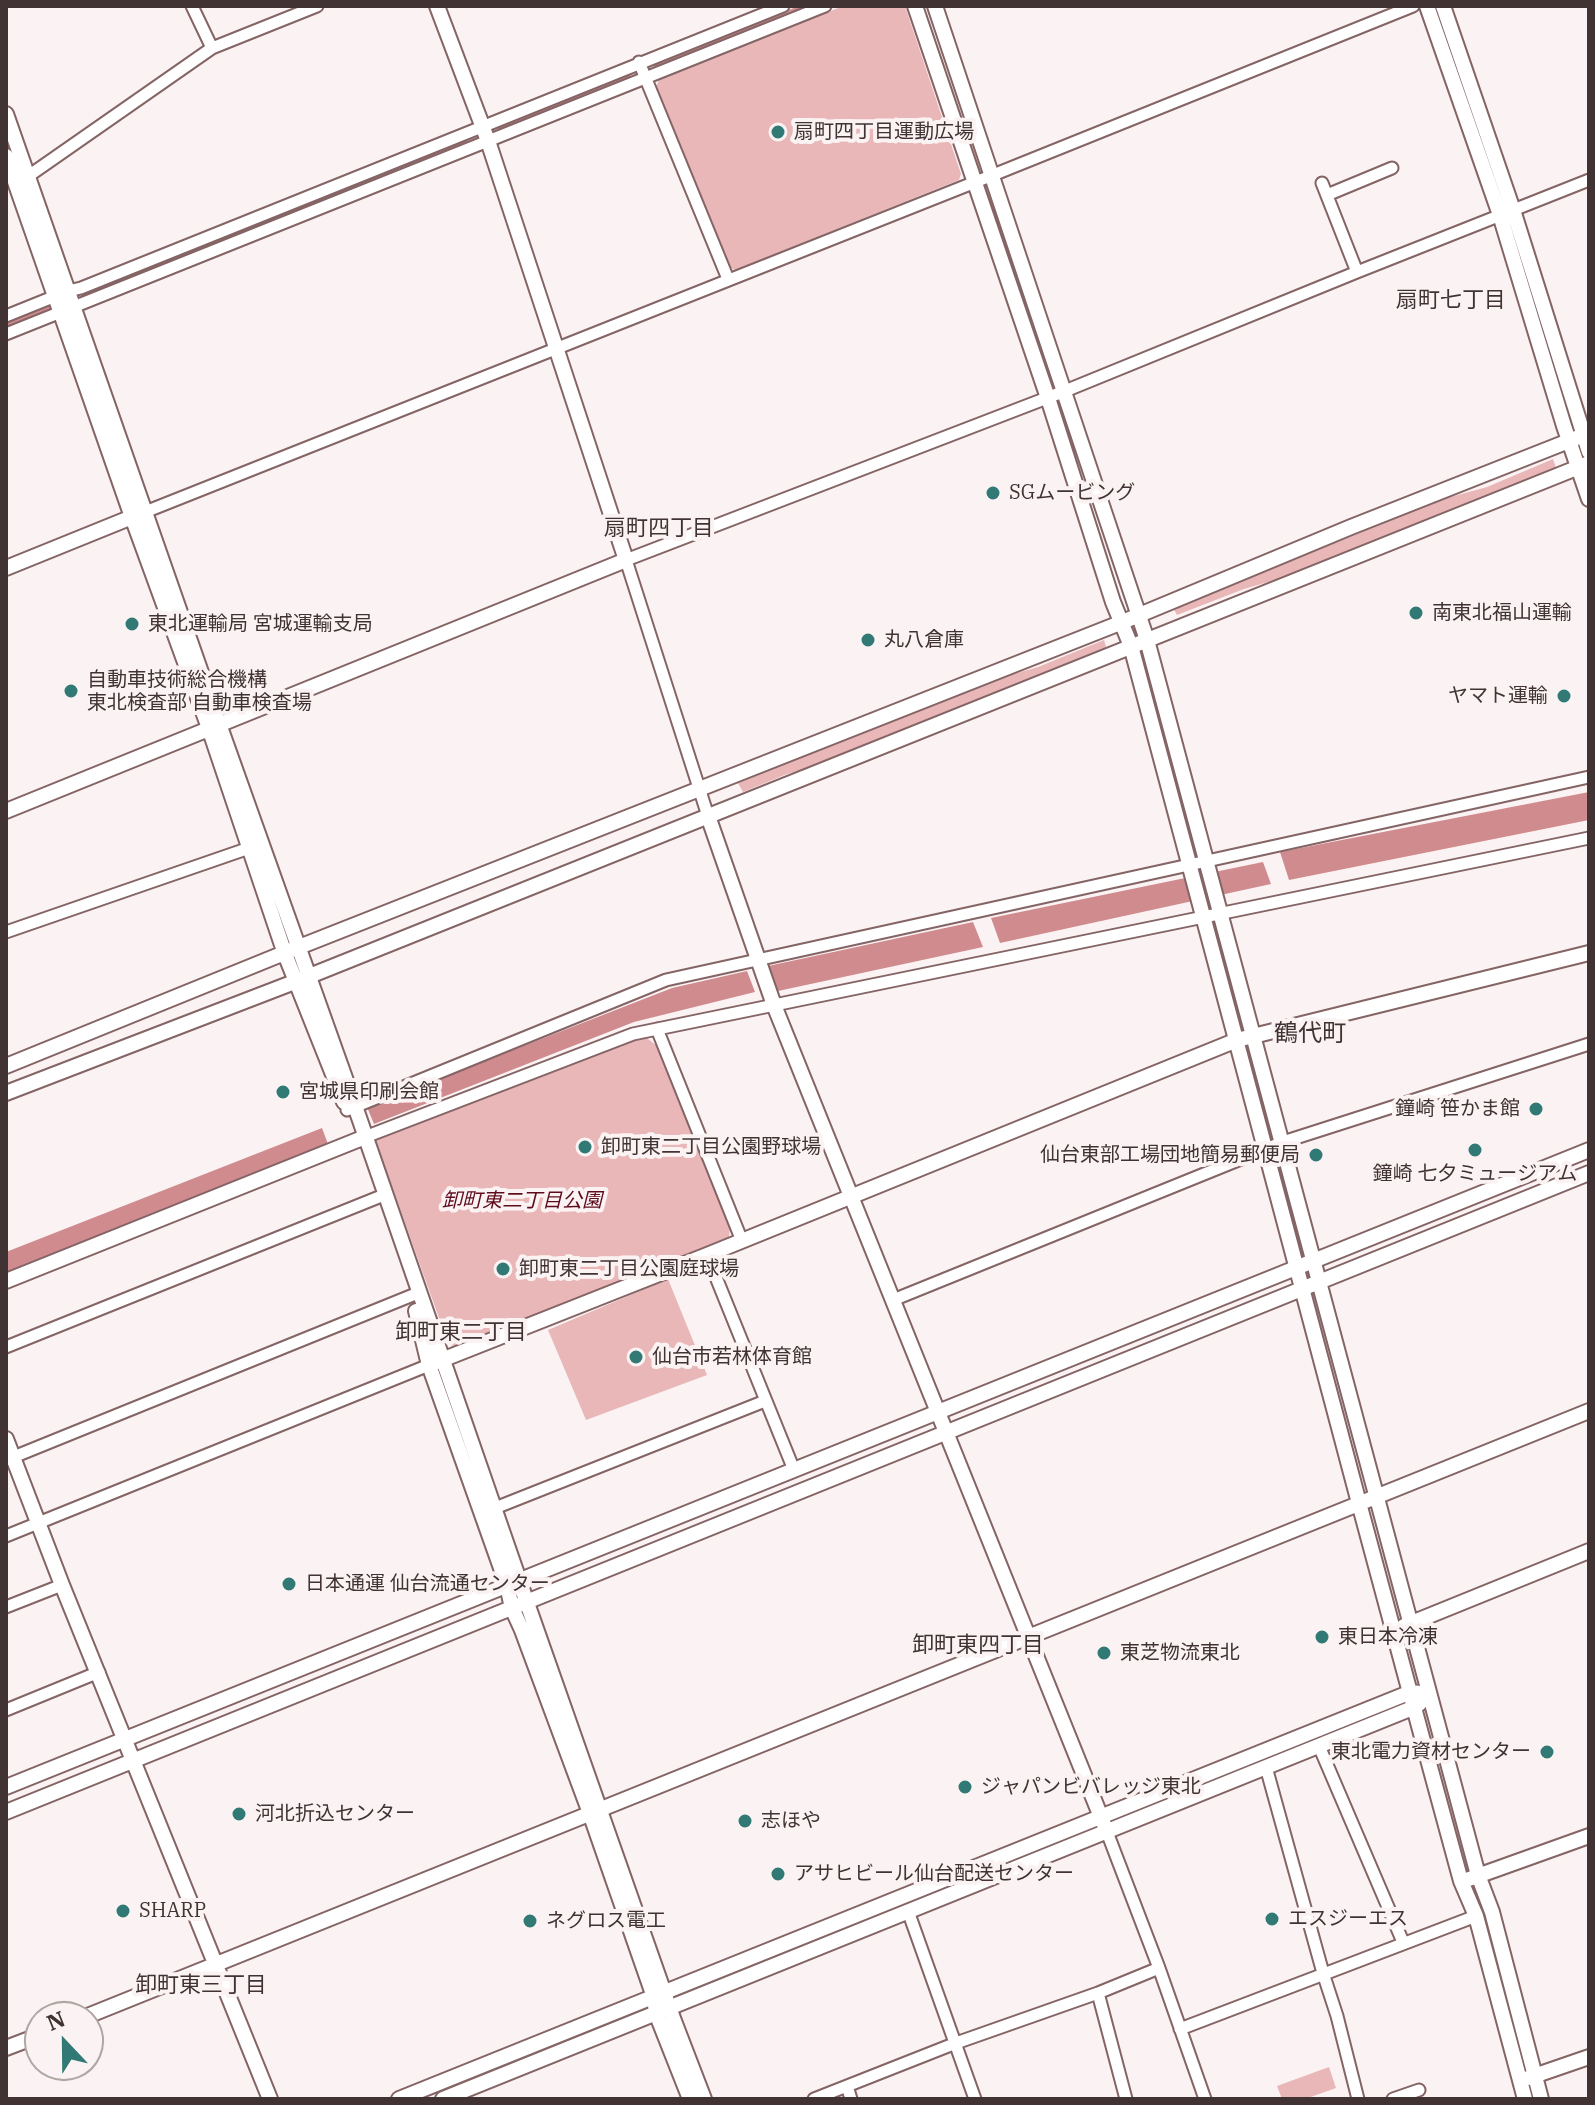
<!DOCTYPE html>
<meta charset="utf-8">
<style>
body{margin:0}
#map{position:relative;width:1595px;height:2105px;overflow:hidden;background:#fbf3f3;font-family:"IBM Plex Serif",serif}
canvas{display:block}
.frame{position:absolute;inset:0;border:8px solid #413333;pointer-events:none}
.north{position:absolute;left:24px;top:2001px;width:80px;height:80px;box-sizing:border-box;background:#fbf3f3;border:2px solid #b1a6a6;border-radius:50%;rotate:338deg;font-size:22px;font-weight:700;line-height:32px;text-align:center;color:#413333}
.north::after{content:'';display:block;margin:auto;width:28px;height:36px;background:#317974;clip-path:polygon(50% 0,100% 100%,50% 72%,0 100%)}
</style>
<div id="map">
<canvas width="1595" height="2105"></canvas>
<div class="frame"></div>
<div class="north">N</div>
</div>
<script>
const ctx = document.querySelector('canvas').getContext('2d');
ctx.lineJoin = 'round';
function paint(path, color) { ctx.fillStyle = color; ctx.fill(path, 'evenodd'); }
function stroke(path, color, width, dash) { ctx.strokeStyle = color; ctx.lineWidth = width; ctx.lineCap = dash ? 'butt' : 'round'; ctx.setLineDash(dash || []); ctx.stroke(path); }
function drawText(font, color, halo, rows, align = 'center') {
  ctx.font = font + ' "IBM Plex Serif","Noto Sans JP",serif'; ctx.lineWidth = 8; ctx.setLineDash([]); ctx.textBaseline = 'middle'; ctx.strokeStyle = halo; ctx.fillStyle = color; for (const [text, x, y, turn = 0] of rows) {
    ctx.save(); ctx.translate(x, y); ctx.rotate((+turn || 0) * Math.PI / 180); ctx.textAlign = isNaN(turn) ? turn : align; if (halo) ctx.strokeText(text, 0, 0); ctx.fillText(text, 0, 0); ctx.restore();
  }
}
const green = new Path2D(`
 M 843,6 L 905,6 L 961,174 L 959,180 L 735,270 L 728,267 L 655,89 L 659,80 Z
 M 1553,459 L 1556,468 L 1282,578 L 1244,589 L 1177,615 L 1173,608 L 1447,498 L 1487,487 Z
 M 1104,640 L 1107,650 L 820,765 L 787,774 L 743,792 L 738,783 L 1000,678 L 1038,667 Z
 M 633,1038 L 647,1038 L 657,1046 L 730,1228 L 729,1237 L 456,1348 L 448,1343 L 375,1139 Z
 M 668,1279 L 707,1375 L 586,1420 L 548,1330 Z
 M 1329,2067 L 1336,2088 L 1305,2099 L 1282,2099 L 1277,2086 Z`);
const water = new Path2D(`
 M 1589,792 L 1589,820 L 1289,880 L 1280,852 Z
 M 1263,862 L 1271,884 L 1000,943 L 991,918 Z
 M 973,922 L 983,947 L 778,991 L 768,966 Z
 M 747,971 L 755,992 L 634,1022 L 374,1124 L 367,1107 L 672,988 Z
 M 322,1128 L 328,1144 L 6,1272 L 6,1252 Z`);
const stream = new Path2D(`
 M 655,66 L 803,6
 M 499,128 L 629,76
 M 88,293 L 466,142
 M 6,325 L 49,308`);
const minor = new Path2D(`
 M 192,6 L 212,48
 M 639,62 L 728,279
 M 27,177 L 212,48 L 317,6
 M 1322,183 L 1357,272
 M 1327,195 L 1392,168
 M 6,316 L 68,291 L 81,288 L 783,6
 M 6,334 L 825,6
 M 140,514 L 993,175 L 1413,6
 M 708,816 L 626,560 L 1065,391 L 1357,272 L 1589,180
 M 6,932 L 255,846
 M 657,1029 L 742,1241
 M 347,1110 L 666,980 L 1589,777
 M 365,1137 L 633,1034 L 1589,838
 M 707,1255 L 794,1470
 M 893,1300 L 1283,1142 L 1589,1044
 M 6,1347 L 379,1197
 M 6,1460 L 413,1295
 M 495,1508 L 765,1401
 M 6,1536 L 429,1365
 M 6,1607 L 62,1585
 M 6,1710 L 99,1672
 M 1319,1746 L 1403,1942
 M 1266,1767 L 1323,1973 L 1337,2016 L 1358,2099
 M 1107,1832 L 1159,1968 L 1205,2099
 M 908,1911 L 975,2099
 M 1098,1993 L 1126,2099
 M 1180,2029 L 1476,1916
 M 847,2086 L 851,2099
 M 814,2099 L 956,2043 L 1098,1993 L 1159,1968
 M 1393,2099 L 1419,2090`);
const tertiary = new Path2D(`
 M 915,6 L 1048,398 L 1113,602 L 1131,646 C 1208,932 1283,1217 1359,1503 C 1392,1629 1427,1755 1461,1881 L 1476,1916 L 1525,2099
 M 935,6 L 1147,640 L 1478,1875 L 1492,1912 L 1541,2099
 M 1427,6 L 1500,215 L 1564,426 L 1589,499
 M 1443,6 L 1513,210 L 1589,452
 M 6,114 L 219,724 L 355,1106 L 527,1603 L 674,2021 L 704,2099
 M 6,156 L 132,517 L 209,728 L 285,954 L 344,1102
 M 6,568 L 132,517
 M 6,811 L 626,560 L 488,141 L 437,6
 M 708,816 L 774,1005 L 1107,1832
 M 6,1066 L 299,947 L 1120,623 L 1351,527 L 1589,433
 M 6,1093 L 297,981 L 1589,463
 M 6,1281 L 365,1137
 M 416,1311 L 429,1365 L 507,1585 L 512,1608 L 522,1630 L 590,1813 L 654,1997 L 656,2013 L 690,2099
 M 434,1363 L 707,1255 L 1237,1040 L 1589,953
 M 6,1439 L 62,1585 L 270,2099
 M 1404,1626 L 1589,1551
 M 6,1787 L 1589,1150
 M 6,1812 L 1589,1173
 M 1469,1879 L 1589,1836
 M 85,2017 L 1589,1411
 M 6,2048 L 40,2035
 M 1528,2078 L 1589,2057
 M 399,2099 L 1411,1692 L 1420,1693
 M 443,2099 L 1415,1707 L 1420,1703`);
const markers = [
 [778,132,8,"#317974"],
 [993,493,8,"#317974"],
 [1416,613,8,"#317974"],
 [132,624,8,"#317974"],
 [868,640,8,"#317974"],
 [71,691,8,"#317974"],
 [1564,696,8,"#317974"],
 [283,1092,8,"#317974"],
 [1536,1109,8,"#317974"],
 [585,1147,8,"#317974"],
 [1475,1150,8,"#317974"],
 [1316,1155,8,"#317974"],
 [503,1269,8,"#317974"],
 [636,1357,8,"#317974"],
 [289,1584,8,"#317974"],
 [1322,1637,8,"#317974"],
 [1104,1653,8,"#317974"],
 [1547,1752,8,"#317974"],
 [965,1787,8,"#317974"],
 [239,1814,8,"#317974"],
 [745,1821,8,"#317974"],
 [778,1874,8,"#317974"],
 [123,1911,8,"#317974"],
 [1272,1919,8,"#317974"],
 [530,1921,8,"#317974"]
];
const poiNames = [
 ["扇町四丁目運動広場",794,132],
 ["SGムービング",1009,493],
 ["南東北福山運輸",1432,613],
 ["東北運輸局 宮城運輸支局",148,624],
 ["丸八倉庫",884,640],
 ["自動車技術総合機構",87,680],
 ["東北検査部 自動車検査場",87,703],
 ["ヤマト運輸",1548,696,"right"],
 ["宮城県印刷会館",299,1092],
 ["鐘崎 笹かま館",1520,1109,"right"],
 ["卸町東二丁目公園野球場",601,1147],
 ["仙台東部工場団地簡易郵便局",1300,1155,"right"],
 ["鐘崎 七夕ミュージアム",1475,1174,"center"],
 ["卸町東二丁目公園庭球場",519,1269],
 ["仙台市若林体育館",652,1357],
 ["日本通運 仙台流通センター",305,1584],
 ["東日本冷凍",1338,1637],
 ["東芝物流東北",1120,1653],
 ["東北電力資材センター",1531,1752,"right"],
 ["ジャパンビバレッジ東北",981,1787],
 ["河北折込センター",255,1814],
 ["志ほや",761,1821],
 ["アサヒビール仙台配送センター",794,1874],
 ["SHARP",139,1911],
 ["エスジーエス",1288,1919],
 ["ネグロス電工",546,1921]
];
const parkNames = [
 ["卸町東二丁目公園",522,1201]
];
const neighbourhoodNames = [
 ["扇町七丁目",1451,301],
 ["扇町四丁目",659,529],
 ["卸町東二丁目",461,1333],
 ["卸町東四丁目",978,1646],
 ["卸町東三丁目",201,1986]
];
const quarterNames = [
 ["鶴代町",1310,1034]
];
paint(green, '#e9b7b8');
paint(water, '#d08b8f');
stroke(stream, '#d08b8f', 3);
stroke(minor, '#846465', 15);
stroke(tertiary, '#846465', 18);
stroke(minor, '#fff', 11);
stroke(tertiary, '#fff', 14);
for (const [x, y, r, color] of markers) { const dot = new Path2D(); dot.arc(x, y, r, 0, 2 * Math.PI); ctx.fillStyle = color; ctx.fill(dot); stroke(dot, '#fbf3f3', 3); }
drawText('20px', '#413333', '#fbf3f3', poiNames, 'left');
drawText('italic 20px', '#5e0b1c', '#fbf3f3', parkNames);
drawText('22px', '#413333', '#fbf3f3', neighbourhoodNames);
drawText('24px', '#413333', '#fbf3f3', quarterNames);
</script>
